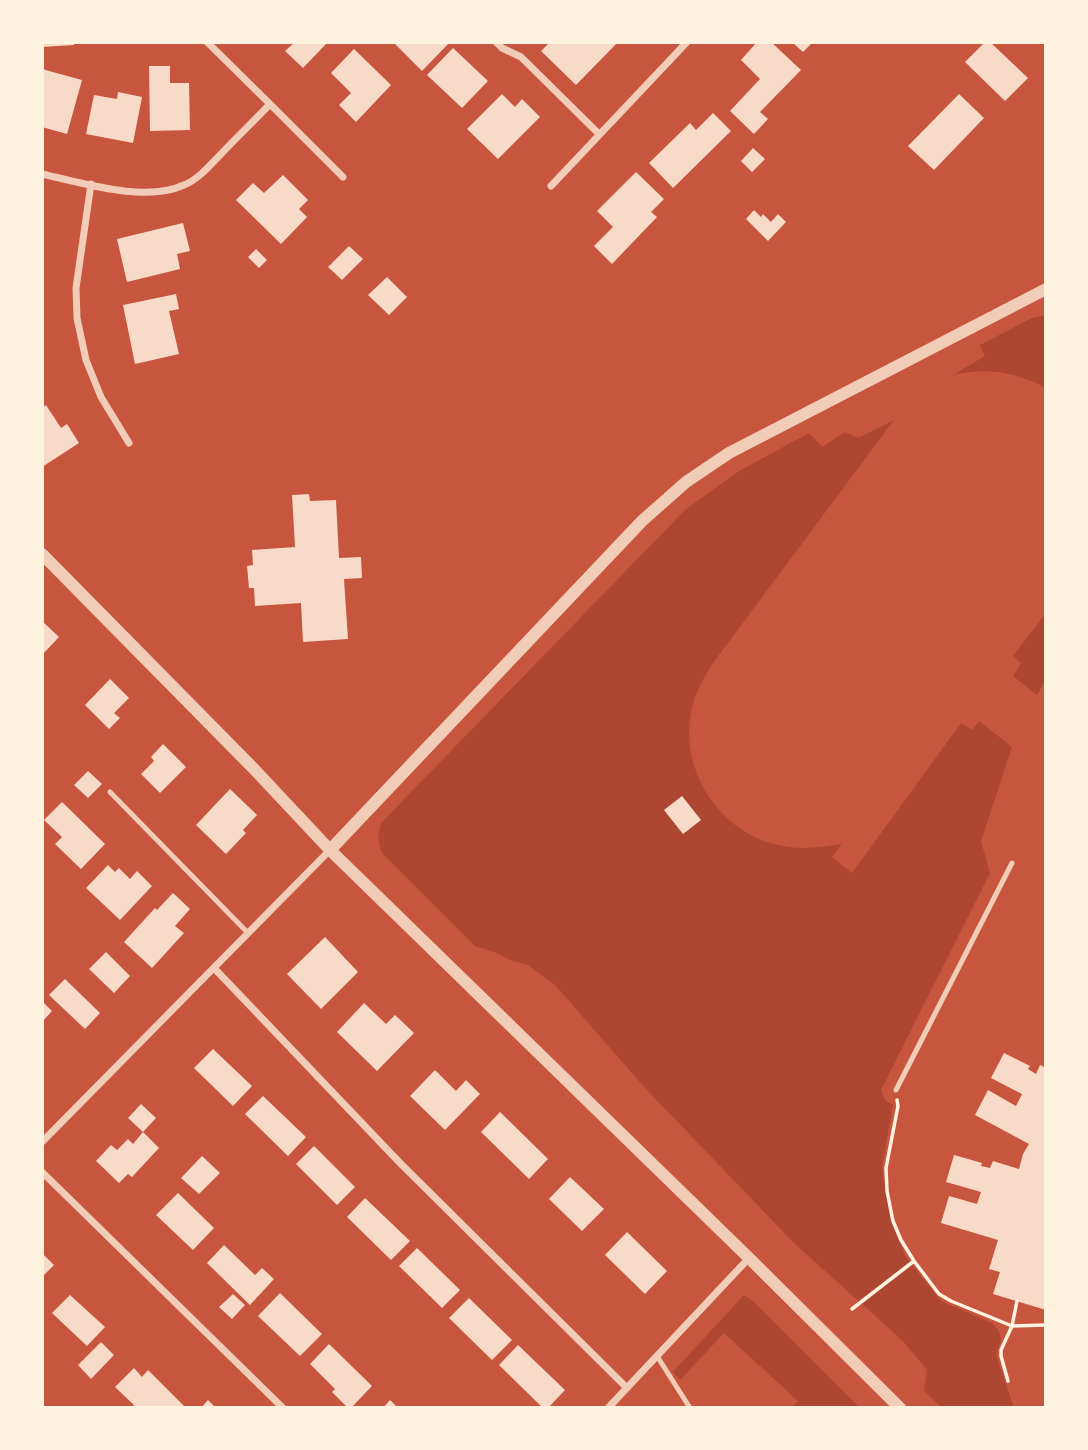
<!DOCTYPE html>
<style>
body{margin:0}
#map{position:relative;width:1088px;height:1450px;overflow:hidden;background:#c8553d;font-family:Lora,serif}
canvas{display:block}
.frame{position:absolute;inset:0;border:44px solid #fff3e0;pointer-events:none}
</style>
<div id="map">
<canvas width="1088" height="1450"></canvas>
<div class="frame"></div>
</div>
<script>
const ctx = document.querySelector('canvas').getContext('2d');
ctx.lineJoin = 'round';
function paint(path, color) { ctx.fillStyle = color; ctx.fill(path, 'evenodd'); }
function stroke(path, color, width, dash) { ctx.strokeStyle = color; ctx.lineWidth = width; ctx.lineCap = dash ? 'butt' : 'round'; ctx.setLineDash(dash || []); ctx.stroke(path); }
const green = new Path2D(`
 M 1046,315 L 1046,388 C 1017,372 985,367 953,375 L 985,356 L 980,345 L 1032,318 Z
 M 894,420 L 713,663 C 703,679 694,694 691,713 C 681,767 714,824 767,842 C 792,851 817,848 842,844 L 832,857 L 852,873 L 961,723 L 972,730 L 979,721 L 1012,747 L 981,841 L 990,873 L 881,1090 L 885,1100 L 893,1105 L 882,1167 L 890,1218 L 906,1257 L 941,1301 L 992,1323 L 999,1331 L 1001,1340 L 996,1354 L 1014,1408 L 942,1408 L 924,1391 L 927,1370 L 903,1341 L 795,1244 L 645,1088 L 556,986 L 528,965 L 510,960 L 497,953 L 475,946 L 383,854 C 377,842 377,834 382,822 L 685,510 L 739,471 L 809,433 L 822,447 L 845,432 L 858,438 Z
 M 1046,613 L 1046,679 L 1037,695 L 1013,676 L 1021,663 L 1013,656 Z
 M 744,1295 L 753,1301 L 860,1408 L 792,1408 L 798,1401 L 724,1333 L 680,1380 L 673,1372 Z`);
const building = new Path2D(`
 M 42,42 L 74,42 L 74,45 L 42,47 Z
 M 295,42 L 328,42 L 303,68 L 285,51 Z
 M 393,42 L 450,42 L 422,71 Z
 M 550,42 L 618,42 L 576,85 L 541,51 Z
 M 757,42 L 771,42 L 801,70 L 760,112 L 768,119 L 754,134 L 730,111 L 760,79 L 741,60 Z
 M 792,42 L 813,42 L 803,52 Z
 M 985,42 L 990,42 L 1028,78 L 1005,101 L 965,62 Z
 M 453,48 L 488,81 L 462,108 L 427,75 Z
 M 354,49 L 391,85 L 356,122 L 339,105 L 351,93 L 331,73 Z
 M 149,66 L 170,66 L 170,83 L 189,83 L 190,130 L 150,131 Z
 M 42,69 L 82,80 L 67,134 L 42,127 Z
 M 118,92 L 142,97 L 133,143 L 86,134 L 94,95 L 117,99 Z
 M 502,94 L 515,107 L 522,99 L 540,117 L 498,159 L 467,129 Z
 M 959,94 L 984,118 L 934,170 L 908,146 Z
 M 713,113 L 731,131 L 673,188 L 649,163 L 690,123 L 696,130 Z
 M 753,148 L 765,159 L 752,172 L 741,161 Z
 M 636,172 L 664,199 L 651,212 L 657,217 L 612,264 L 594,246 L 613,227 L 597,211 Z
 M 283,175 L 308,200 L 299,209 L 307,217 L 281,244 L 236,200 L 253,183 L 264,193 Z
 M 754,210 L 761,217 L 763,214 L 771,222 L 778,214 L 786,222 L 768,241 L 746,219 Z
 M 183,223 L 190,251 L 177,254 L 180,269 L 127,282 L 117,239 Z
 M 349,246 L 363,259 L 342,280 L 328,267 Z
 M 256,249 L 267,260 L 259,268 L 248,257 Z
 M 387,277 L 407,297 L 389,315 L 368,295 Z
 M 176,294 L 179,309 L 169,311 L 179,354 L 135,364 L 123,305 Z
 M 46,405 L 61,428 L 67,424 L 79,443 L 42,467 L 42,408 Z
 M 309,494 L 310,501 L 336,500 L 339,558 L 361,557 L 362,578 L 344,579 L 348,639 L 303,642 L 301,603 L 255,606 L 254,588 L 249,588 L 247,566 L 253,565 L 252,550 L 295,547 L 292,495 Z
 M 42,621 L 59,637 L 42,655 Z
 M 110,679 L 129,698 L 114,713 L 120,718 L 109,729 L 85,705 Z
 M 163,744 L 186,767 L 160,793 L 141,774 L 154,761 L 151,757 Z
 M 88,771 L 102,784 L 88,798 L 74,785 Z
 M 230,789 L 257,815 L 243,830 L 246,833 L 226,854 L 196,825 Z
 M 682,796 L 701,820 L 683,834 L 664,810 Z
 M 62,802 L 105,844 L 81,869 L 55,844 L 62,837 L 44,820 Z
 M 108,865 L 115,872 L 119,868 L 130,879 L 137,871 L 152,886 L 120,920 L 86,888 Z
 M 173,893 L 190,909 L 175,926 L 184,933 L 152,968 L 124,942 L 155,908 L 157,910 Z
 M 325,937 L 358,972 L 321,1009 L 287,974 Z
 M 106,952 L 130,976 L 114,993 L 89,969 Z
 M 65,979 L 100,1013 L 85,1029 L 49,995 Z
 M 42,1001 L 52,1011 L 42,1022 Z
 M 364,1003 L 386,1024 L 395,1015 L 414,1033 L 377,1071 L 337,1032 Z
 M 213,1049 L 252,1086 L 233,1106 L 194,1068 Z
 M 1004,1053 L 1030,1066 L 1028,1069 L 1036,1074 L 1040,1065 L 1046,1068 L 1046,1310 L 993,1294 L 1000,1272 L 989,1269 L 998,1240 L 941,1223 L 949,1196 L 977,1204 L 981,1192 L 946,1182 L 954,1155 L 982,1163 L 981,1166 L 990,1168 L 993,1161 L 1019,1169 L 1023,1154 L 1029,1144 L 975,1115 L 988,1090 L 1016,1106 L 1022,1094 L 991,1078 Z
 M 435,1070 L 456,1091 L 466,1080 L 480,1094 L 445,1130 L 410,1096 Z
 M 263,1096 L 306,1137 L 288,1156 L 245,1114 Z
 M 141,1104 L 156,1118 L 143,1132 L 128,1118 Z
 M 500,1112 L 548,1159 L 529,1179 L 481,1132 Z
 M 143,1132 L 159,1148 L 132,1177 L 128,1174 L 119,1183 L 96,1161 L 111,1145 L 117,1150 L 128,1139 L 133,1144 Z
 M 314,1146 L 355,1187 L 337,1205 L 296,1164 Z
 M 202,1156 L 220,1173 L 199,1194 L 181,1178 Z
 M 570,1177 L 604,1209 L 582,1231 L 549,1199 Z
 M 178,1193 L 214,1228 L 193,1250 L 156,1215 Z
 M 365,1198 L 410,1241 L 391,1260 L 347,1217 Z
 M 627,1232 L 667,1271 L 645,1294 L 605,1255 Z
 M 224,1245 L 255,1275 L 262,1268 L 274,1279 L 250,1305 L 207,1263 Z
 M 417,1248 L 460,1290 L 442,1308 L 399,1266 Z
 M 42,1253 L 54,1265 L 42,1277 Z
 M 280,1293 L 322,1334 L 300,1356 L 258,1316 Z
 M 233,1294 L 245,1305 L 232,1319 L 219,1307 Z
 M 70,1295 L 105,1327 L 87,1346 L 52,1313 Z
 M 469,1298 L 512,1340 L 492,1360 L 449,1318 Z
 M 101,1342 L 114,1355 L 91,1379 L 78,1365 Z
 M 329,1344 L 372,1386 L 351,1408 L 348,1408 L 332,1392 L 335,1389 L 310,1364 Z
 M 518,1345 L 565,1390 L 548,1408 L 543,1408 L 499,1365 Z
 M 134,1368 L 142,1377 L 148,1370 L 184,1406 L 182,1408 L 148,1408 L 145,1406 L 143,1408 L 132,1408 L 134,1405 L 115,1387 Z
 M 208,1400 L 216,1408 L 201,1408 Z
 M 390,1400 L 398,1408 L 383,1408 Z`);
const path = new Path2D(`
 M 897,1100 L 898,1106 L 886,1168 L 887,1191 L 893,1221 L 901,1240 L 914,1261 L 939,1294 L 951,1301 L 1012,1326 L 1046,1325
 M 852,1309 L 914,1261
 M 1008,1381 L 1001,1356 L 1001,1350 L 1012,1326 L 1017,1301`);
const service = new Path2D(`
 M 110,792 L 248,933
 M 896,1090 L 1012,863
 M 657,1356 L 690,1408`);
const minor = new Path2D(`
 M 207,42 L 270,104
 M 496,42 L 502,48 L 521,57 L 599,134
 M 42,174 C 83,183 145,203 184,185 C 199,179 210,165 221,154 C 237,137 254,121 270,104 L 343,177
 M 91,184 L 76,288 L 77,318 L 86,360 L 101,397 L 129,443
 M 551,186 L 687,42
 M 214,968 L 401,1164 L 627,1388
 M 42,1142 L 330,850
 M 42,1172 L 283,1408
 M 608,1408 L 749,1258`);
const tertiary = new Path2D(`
 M 42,554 L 254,769 L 330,850 L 749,1258 L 900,1408
 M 330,850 L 642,521 L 686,482 L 729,453 L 1046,289`);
paint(green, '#ae4732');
paint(building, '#f7dbc8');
stroke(path, '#fff3e0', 3.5);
stroke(service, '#f1ccb7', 5);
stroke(minor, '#f1ccb7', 7);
stroke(tertiary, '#f1ccb7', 12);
</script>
